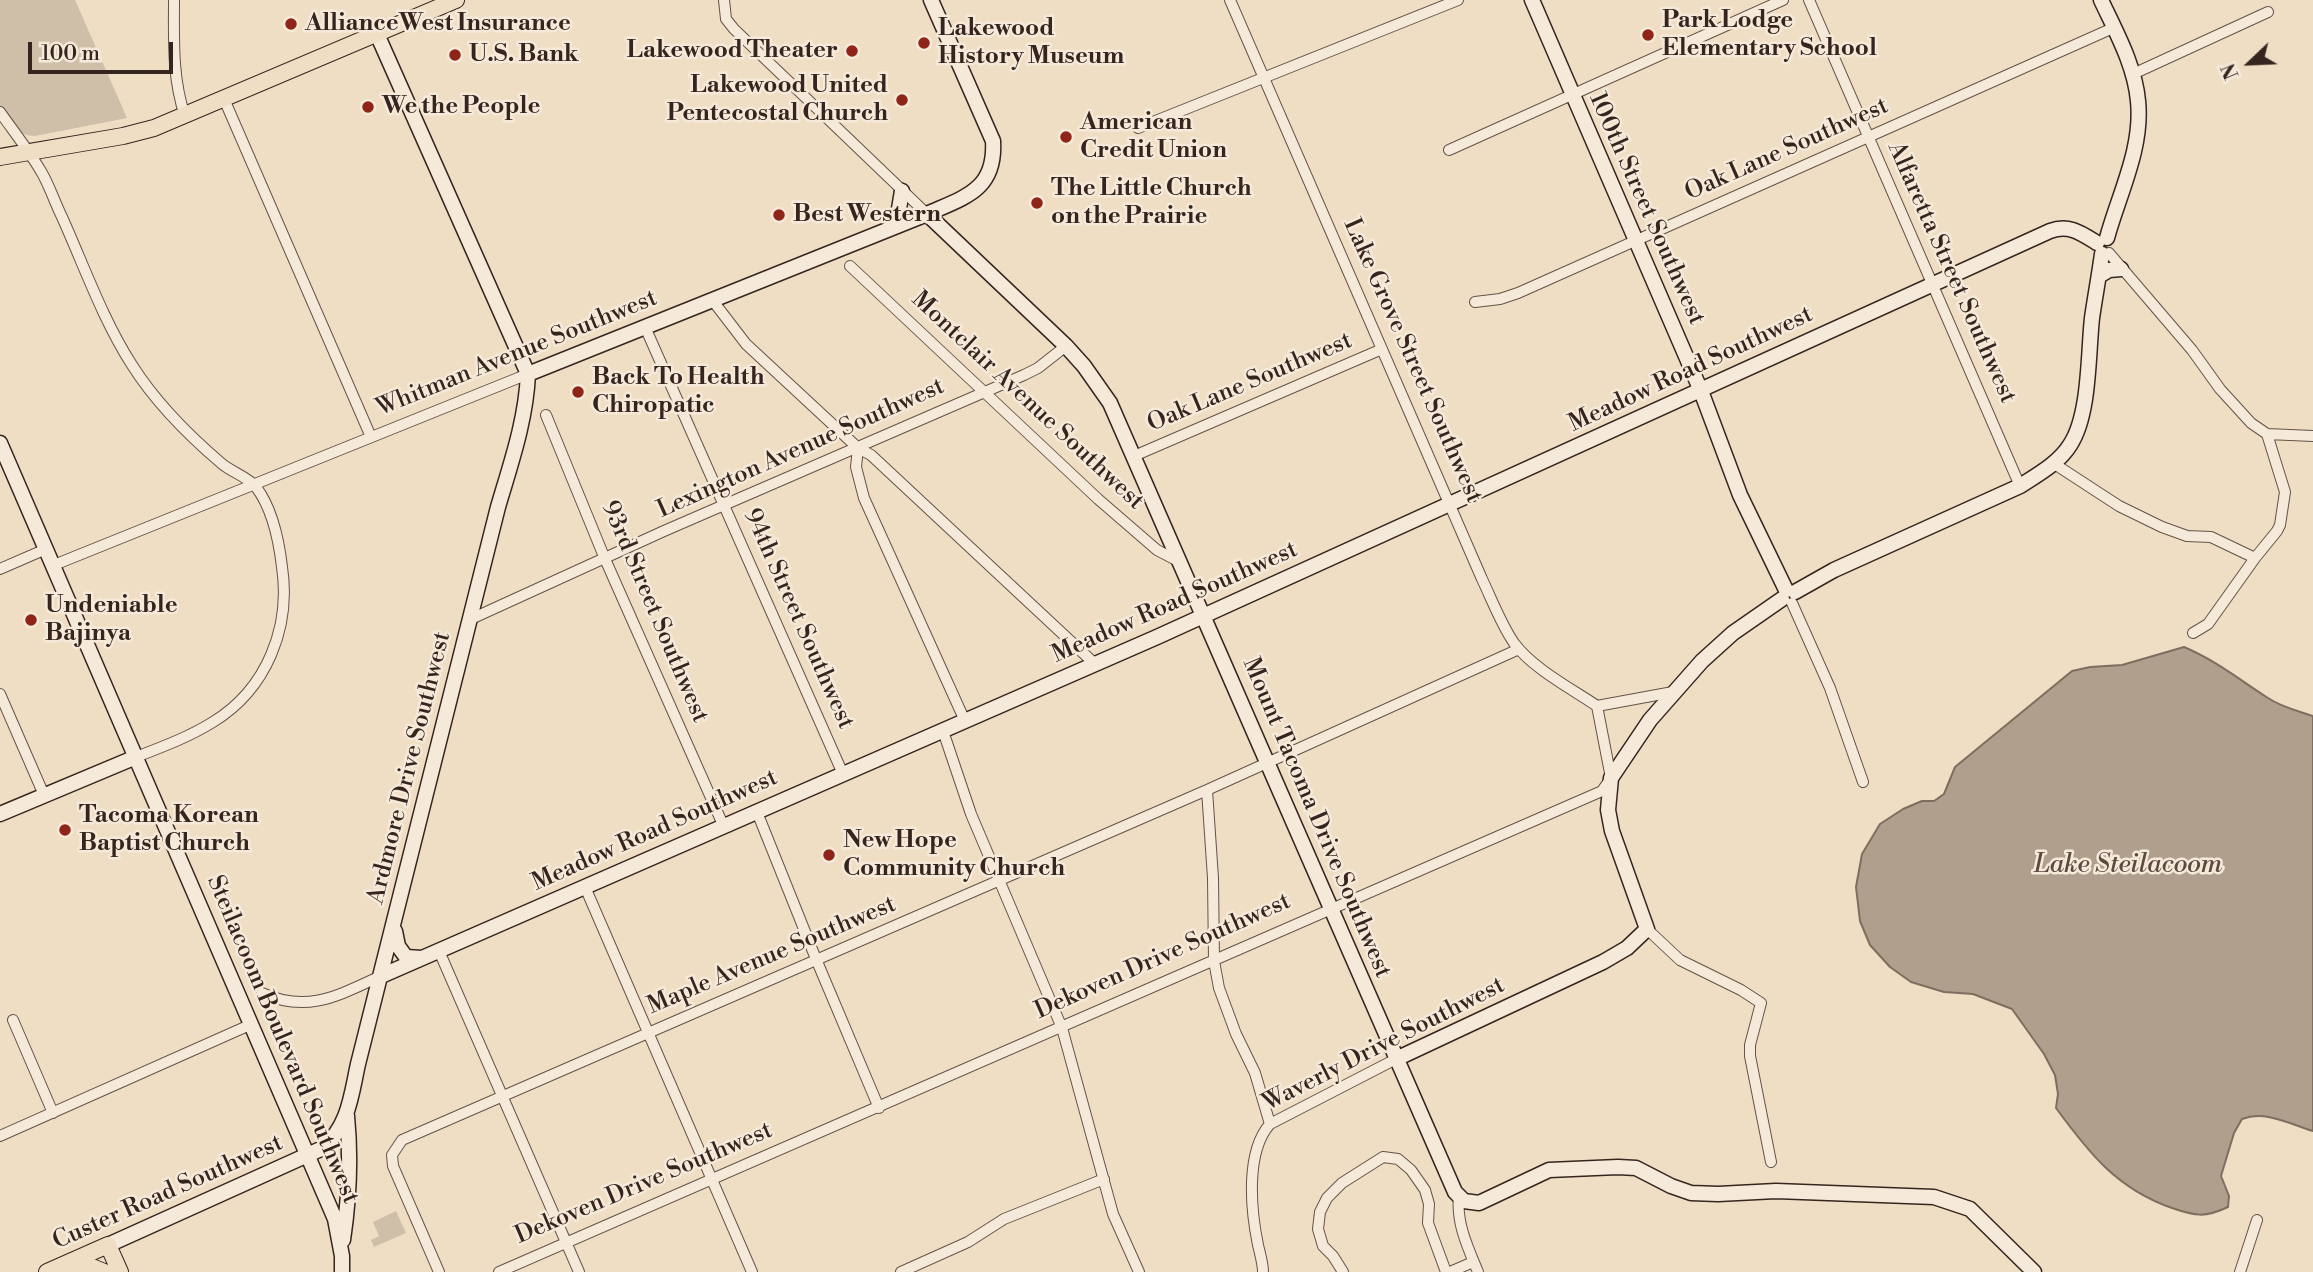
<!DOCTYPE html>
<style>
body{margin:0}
#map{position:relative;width:2313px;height:1272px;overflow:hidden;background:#efdec4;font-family:"Libre Bodoni",serif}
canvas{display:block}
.north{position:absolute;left:2215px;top:28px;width:70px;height:70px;-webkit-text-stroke:5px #f5ead9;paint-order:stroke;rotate:247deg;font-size:19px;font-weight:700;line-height:28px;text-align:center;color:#36251f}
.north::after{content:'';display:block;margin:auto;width:24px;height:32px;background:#36251f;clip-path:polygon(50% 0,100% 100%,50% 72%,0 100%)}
.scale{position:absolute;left:28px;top:42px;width:145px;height:32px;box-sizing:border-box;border:4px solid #36251f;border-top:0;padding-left:9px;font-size:21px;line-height:24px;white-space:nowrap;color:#36251f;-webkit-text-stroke:5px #f5ead9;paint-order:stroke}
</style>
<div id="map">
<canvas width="2313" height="1272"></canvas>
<div class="north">N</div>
<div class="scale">100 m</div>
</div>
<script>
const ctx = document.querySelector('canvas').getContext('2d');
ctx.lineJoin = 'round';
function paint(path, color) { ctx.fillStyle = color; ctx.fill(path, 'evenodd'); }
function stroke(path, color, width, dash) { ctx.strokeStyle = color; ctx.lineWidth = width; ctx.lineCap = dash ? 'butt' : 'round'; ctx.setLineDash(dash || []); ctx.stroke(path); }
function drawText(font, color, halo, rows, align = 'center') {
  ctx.font = font + ' "Libre Bodoni",serif'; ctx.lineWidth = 5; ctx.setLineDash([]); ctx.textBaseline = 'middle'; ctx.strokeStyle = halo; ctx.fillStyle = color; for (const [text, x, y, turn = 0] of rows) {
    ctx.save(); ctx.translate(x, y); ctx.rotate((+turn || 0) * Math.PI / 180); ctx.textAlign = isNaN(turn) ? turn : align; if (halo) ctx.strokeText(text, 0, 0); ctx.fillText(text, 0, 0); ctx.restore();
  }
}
const green = new Path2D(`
 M 0,0 L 75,0 L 127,118 L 35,136 C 19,136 9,125 0,112 Z
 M 396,1211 L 406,1233 L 374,1247 L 371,1240 L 379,1236 L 373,1222 Z`);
const water = new Path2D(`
 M 2184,647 C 2215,660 2240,680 2268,698 C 2281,707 2298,711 2313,716 L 2313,1131 C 2290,1124 2265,1110 2242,1119 L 2234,1133 L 2221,1176 L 2229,1196 L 2228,1207 C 2205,1218 2195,1216 2172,1208 C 2117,1189 2089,1153 2056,1108 L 2058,1094 L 2055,1075 L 2044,1054 L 2012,1009 L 1973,994 L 1944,992 L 1911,982 L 1890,967 L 1870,945 L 1860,921 L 1856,887 L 1862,854 L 1880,824 L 1903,809 L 1922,801 L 1934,801 L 1944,794 L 1955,767 L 2072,671 L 2090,667 L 2122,665 Z`);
const street = new Path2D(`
 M 174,0 C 174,39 172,78 185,116
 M 724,0 L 726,19 L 734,29 L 927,214
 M 1809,0 L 2020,486
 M 2133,74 L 2268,12
 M 224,99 L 371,437
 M 0,112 C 14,132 30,152 42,173 C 50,187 55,203 62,217 C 84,266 103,320 132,365 C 156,403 187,434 221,463 C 231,472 248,477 256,487 C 272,508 279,541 282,567 C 291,627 267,689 213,722 C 189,737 162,747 136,757
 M 1138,128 L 1458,0
 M 1449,150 L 1783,0
 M 2109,253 L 2192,350 L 2220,389 L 2251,423 L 2267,434 L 2313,436
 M 850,266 L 1098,499 L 1157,550 L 1178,561
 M 713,301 L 746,344 L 858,448 L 871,455 L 1095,664
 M 1475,302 L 1500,299 L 1518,293 L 2113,28
 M 645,327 L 843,774
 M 546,415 L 605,559 L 724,827
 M 858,448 L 856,467 L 864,498 L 965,721
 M 1134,456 L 1382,349
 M 2053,463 L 2119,506 L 2162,527 L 2187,536 L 2211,537 L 2255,558
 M 54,565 L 528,374
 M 0,569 L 46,549
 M 1792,603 L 1830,688 L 1863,782
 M 471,619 L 664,531 L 1024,375 L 1038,368 L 1066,346
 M 2193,633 L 2208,624 L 2255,558 L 2277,531 L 2280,525 L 2285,492 L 2267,434
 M 0,694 L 44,795
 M 1597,706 L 1673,692
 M 943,731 L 971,814 L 1062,1028 L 1113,1214 L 1139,1272
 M 1207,790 L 1213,878 L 1214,961 L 1219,988 L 1236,1034 L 1255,1073 L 1270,1124
 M 757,812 L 816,959 L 879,1108
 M 585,887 L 752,1272
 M 1647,929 L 1680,960 L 1741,990 L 1761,1003 L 1750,1045 L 1750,1056 L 1771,1162
 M 439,951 L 579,1272
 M 262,993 C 308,1014 339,995 381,976
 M 13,1020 L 53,1113
 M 0,1136 L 252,1024
 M 1459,1196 C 1456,1223 1468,1248 1478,1272
 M 439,1272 L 393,1166 L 392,1155 L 402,1140 L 1207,790 L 1519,649
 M 499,1272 L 1602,791 L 1611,778 L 1597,706 C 1572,689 1532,668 1514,643 C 1501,624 1492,600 1482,579 L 1230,0
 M 901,1272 L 968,1242 L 1004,1219 L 1104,1179
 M 1263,1272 C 1263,1263 1260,1254 1258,1245 C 1251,1211 1245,1152 1270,1124 L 1396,1059
 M 1343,1272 L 1333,1256 L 1323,1246 L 1318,1229 L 1320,1212 L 1327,1198 L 1342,1183 L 1383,1157 L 1398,1159 L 1411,1170 L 1425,1190 L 1429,1204 L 1428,1223 L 1446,1272
 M 1450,1272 L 1473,1262
 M 2240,1272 L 2257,1220`);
const secondary = new Path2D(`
 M 1532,0 L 1701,391 L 1740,495 L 1786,590
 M 2101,0 C 2116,32 2135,66 2138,101 C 2143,148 2119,194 2107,238
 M 927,214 L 1066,346 L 1084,366 L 1110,403 L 1455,1192 L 1464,1201 L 1479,1203 L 1549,1170 L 1618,1167 L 1636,1168 L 1671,1186 L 1691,1193 L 1718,1194 L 1776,1191 L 1934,1197 L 1970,1209 L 2034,1272
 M 889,229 L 898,215 L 902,191
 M 2099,276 L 2109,270 L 2121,269
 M 528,374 L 927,214 C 965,197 996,190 993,141 L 931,0
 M 0,443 L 335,1219 L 342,1256 L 342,1272
 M 1795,592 L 1834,570 L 2020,486 C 2037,475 2059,463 2070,445 C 2090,415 2088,354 2092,318 C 2095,297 2099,276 2102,254
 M 0,814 L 136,757
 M 395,931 L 398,946 L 406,957 L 422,958
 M 381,976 L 1157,637 L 2050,231 C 2069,224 2081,233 2097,243
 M 1396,1059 L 1603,962 L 1627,948 L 1647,929 L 1612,831 L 1608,810 L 1611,778 L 1650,720 L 1702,661 L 1733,633 L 1782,599
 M 343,1240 C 349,1200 351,1157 347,1116
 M 108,1245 L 323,1148 C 349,1125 351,1096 358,1064 L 498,507 C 511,463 526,420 528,374 L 377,34`);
const primary = new Path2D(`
 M 0,157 L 123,136 L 154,128 L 456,0
 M 69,1270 L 87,1265 L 104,1272
 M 47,1272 L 108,1245 L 120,1272`);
const markers = [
 [291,24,7,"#8f2418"],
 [1648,35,7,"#8f2418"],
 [924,43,7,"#8f2418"],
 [852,51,7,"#8f2418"],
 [455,55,7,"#8f2418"],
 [902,100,7,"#8f2418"],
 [368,107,7,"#8f2418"],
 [1066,137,7,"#8f2418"],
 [1037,203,7,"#8f2418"],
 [779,215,7,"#8f2418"],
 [578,392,7,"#8f2418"],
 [31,620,7,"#8f2418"],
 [65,830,7,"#8f2418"],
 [829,855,7,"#8f2418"]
];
const poiNames = [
 ["Park Lodge",1662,21],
 ["Elementary School",1662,49],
 ["AllianceWest Insurance",305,24],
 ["Lakewood",938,29],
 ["History Museum",938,57],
 ["Lakewood Theater",838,51,"right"],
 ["U.S. Bank",469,55],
 ["Lakewood United",888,86,"right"],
 ["Pentecostal Church",888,114,"right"],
 ["We the People",382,107],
 ["American",1080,123],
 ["Credit Union",1080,151],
 ["The Little Church",1051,189],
 ["on the Prairie",1051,217],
 ["Best Western",793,215],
 ["Back To Health",592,378],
 ["Chiropatic",592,406],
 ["Undeniable",45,606],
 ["Bajinya",45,634],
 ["Tacoma Korean",79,816],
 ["Baptist Church",79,844],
 ["New Hope",843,841],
 ["Community Church",843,869]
];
const streetNames = [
 ["Oak Lane Southwest",1787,150,-24],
 ["100th Street Southwest",1646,209,66],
 ["Alfaretta Street Southwest",1951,273,66],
 ["Whitman Avenue Southwest",517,354,-22],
 ["Lake Grove Street Southwest",1412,361,66],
 ["Meadow Road Southwest",1691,370,-25],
 ["Oak Lane Southwest",1250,383,-23],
 ["Montclair Avenue Southwest",1027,401,43],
 ["Lexington Avenue Southwest",801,449,-24],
 ["Meadow Road Southwest",1175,603,-24],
 ["93rd Street Southwest",654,612,67],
 ["94th Street Southwest",798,619,66],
 ["Ardmore Drive Southwest",410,768,-76],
 ["Mount Tacoma Drive Southwest",1316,818,67],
 ["Meadow Road Southwest",655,831,-24],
 ["Maple Avenue Southwest",772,956,-23],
 ["Dekoven Drive Southwest",1163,957,-24],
 ["Steilacoom Boulevard Southwest",282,1040,67],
 ["Waverly Drive Southwest",1384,1045,-27],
 ["Dekoven Drive Southwest",644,1184,-23],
 ["Custer Road Southwest",168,1193,-24]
];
const waterNames = [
 ["Lake Steilacoom",2128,866]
];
paint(green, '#d0bfa8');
paint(water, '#b09f8c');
stroke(water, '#7f6e60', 2);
stroke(street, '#645348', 12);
stroke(secondary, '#36251f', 17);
stroke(primary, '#36251f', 18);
stroke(street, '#f5ead9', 10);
stroke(secondary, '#f5ead9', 14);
stroke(primary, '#efdec4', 16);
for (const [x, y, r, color] of markers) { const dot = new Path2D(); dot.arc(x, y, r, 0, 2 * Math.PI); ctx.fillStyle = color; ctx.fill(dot); stroke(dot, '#f5ead9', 2.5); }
drawText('bold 24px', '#36251f', '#f5ead9', poiNames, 'left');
drawText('24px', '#36251f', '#f5ead9', streetNames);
drawText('italic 26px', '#5b4a40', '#f5ead9', waterNames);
</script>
